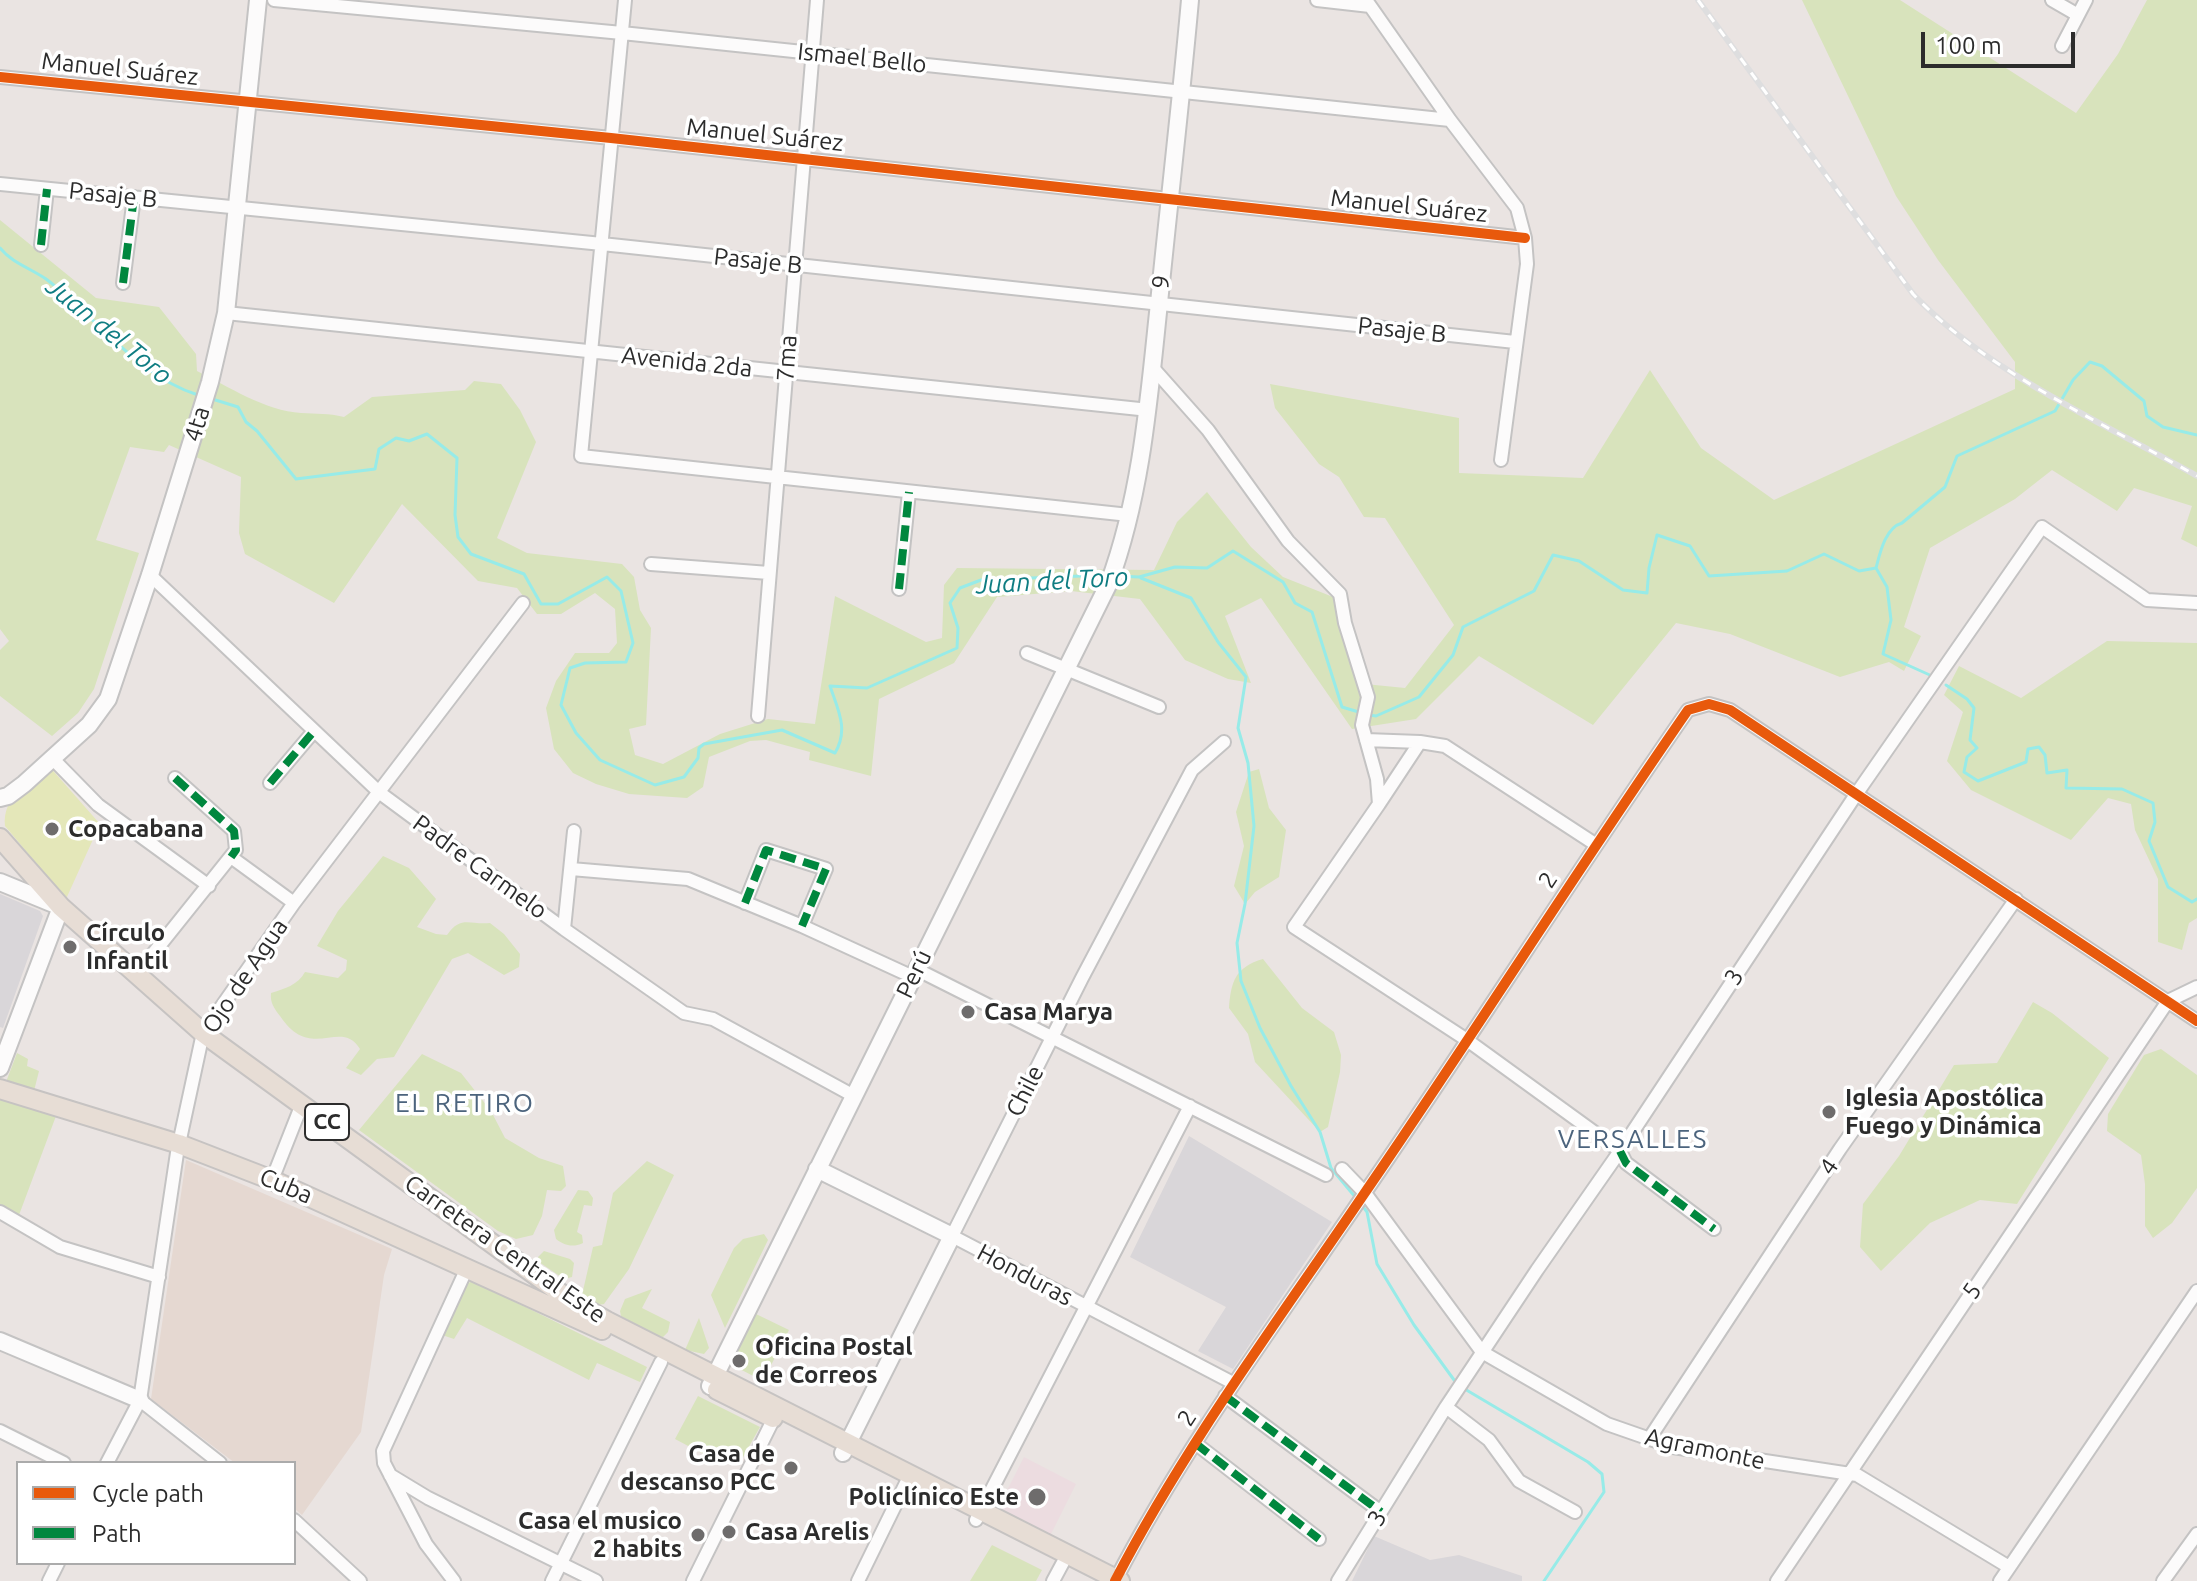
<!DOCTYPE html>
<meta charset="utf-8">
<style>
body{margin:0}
#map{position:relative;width:2197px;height:1581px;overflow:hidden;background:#eae4e2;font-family:Ubuntu,sans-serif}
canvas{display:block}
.legend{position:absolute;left:16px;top:1461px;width:280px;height:104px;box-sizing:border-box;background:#fff;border:2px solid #ababab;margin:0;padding:10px 14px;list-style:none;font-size:24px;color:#2c2c2c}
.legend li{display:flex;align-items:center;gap:16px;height:40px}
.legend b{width:40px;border:2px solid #ababab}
.scale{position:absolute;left:1921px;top:32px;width:154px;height:36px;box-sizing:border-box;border:4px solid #2c2c2c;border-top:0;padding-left:10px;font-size:24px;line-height:28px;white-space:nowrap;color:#2c2c2c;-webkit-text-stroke:6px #fff;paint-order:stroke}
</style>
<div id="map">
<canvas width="2197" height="1581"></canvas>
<ul class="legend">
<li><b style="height:10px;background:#e8590c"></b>Cycle path</li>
<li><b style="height:10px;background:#00873e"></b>Path</li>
</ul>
<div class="scale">100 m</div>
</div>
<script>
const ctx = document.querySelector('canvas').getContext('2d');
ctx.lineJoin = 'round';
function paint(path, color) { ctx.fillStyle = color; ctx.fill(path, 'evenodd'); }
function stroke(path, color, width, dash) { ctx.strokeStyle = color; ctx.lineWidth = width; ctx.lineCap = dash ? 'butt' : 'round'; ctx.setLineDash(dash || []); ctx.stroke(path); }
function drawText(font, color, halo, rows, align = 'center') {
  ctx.font = font + ' Ubuntu,sans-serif'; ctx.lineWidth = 7; ctx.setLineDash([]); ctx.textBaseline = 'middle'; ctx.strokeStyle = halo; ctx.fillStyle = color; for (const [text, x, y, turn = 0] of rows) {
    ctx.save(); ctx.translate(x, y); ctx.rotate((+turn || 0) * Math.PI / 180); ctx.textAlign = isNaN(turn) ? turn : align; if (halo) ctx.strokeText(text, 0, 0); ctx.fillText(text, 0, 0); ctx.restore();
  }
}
const industrial = new Path2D(`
 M 0,894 L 40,911 L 43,916 L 3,1028 L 0,1027 Z
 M 1189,1136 L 1332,1222 L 1233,1369 L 1198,1351 L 1226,1307 L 1130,1257 Z
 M 1374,1536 L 1430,1560 L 1459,1555 L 1522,1576 L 1522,1581 L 1352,1581 Z`);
const education = new Path2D(`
 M 186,1160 L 392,1249 L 384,1275 L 361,1432 L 302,1515 L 294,1508 L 294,1463 L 235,1463 L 151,1399 Z`);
const medical = new Path2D(`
 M 1024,1457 L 1076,1484 L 1050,1536 L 997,1510 Z`);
const green = new Path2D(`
 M 1802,0 L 1900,0 L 2076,113 L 2118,54 L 2147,0 L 2197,0 L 2197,547 L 2181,539 L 2192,506 L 2134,488 L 2117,511 L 2052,470 L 2015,499 L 1930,548 L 1904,627 L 1921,636 L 1904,671 L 1889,662 L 1840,677 L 1730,634 L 1676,623 L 1593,725 L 1479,656 L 1416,719 L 1352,729 L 1261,598 L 1225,616 L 1251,683 L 1228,679 L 1185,660 L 1140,599 L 1071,591 L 997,597 L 954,663 L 879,699 L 871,776 L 809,760 L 810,752 L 766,740 L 750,741 L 709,757 L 703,787 L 687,798 L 629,794 L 596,784 L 573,773 L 554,749 L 546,708 L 556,681 L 575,653 L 609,653 L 617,643 L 615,609 L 595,593 L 561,614 L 537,614 L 517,588 L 478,581 L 402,504 L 334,603 L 245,554 L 239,533 L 241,477 L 169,445 L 164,452 L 130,447 L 96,540 L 139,553 L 94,689 L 78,713 L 52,736 L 0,696 L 0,650 L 9,641 L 0,629 L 0,220 L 96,298 L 159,307 L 196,354 L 197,371 C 227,386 266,411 301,413 C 317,414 328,413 344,417 L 372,397 L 465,390 L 474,381 L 501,384 L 520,410 L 536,442 L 497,538 L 527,553 L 622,564 L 634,577 L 640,610 L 651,628 L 646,725 L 629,729 L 635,755 L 663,764 L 720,734 L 768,719 L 815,724 L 835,596 L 926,642 L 942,638 L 944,585 L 957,568 L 1154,570 L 1177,522 L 1207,492 L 1251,547 L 1283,577 L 1333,597 L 1365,684 L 1405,688 L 1454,625 L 1385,518 L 1364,517 L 1339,477 L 1319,464 L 1275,408 L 1270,384 L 1459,418 L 1459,473 L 1583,478 L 1650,370 L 1701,448 L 1774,500 L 2015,389 L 2015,362 L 1938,260 L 1896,196 Z
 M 2107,641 L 2197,643 L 2197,918 L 2189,923 L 2182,950 L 2158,942 L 2158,879 L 2135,830 L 2131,804 L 2108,798 L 2071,840 L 1971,790 L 1947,761 L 1963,712 L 1944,695 L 1959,666 L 2021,698 Z
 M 1259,769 L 1269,808 L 1286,830 L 1279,877 L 1255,892 L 1245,904 L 1234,886 L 1244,846 L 1236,812 L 1249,772 Z
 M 383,856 L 409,868 L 436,899 L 417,927 L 436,934 L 447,935 C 461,915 469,925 490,923 L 504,934 L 520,954 L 519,967 L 504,975 L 468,953 L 452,959 L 394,1057 L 377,1059 L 361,1075 L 346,1068 L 360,1049 C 341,1017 311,1063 280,1016 C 274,1008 270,1003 271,993 C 284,989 298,985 305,972 L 338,978 L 346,970 L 347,960 L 317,946 L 338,911 Z
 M 1263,959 L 1302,1008 L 1334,1032 L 1341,1055 L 1340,1072 L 1328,1127 L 1320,1132 L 1255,1062 L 1248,1034 L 1229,1008 C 1231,982 1235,967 1263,959 Z
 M 2033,1002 L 2052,1013 L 2109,1058 L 2017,1204 L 1980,1200 L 1930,1223 L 1881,1271 L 1860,1247 L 1863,1204 L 1899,1156 L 1954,1065 L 1997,1063 Z
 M 2161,1049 L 2197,1075 L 2197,1188 L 2172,1223 L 2153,1238 L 2145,1226 L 2145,1184 L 2141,1155 L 2107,1131 L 2108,1114 L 2144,1055 Z
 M 17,1053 L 28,1059 L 27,1066 L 39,1071 L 34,1091 L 6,1082 Z
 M 422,1054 L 461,1073 L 491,1111 L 505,1138 L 539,1158 L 563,1166 L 566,1186 L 561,1191 L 547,1190 L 542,1216 L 533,1235 L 516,1239 L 498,1231 L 359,1130 Z
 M 0,1098 L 56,1116 L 19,1215 L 0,1204 Z
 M 647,1161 L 674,1175 L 629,1269 L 604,1304 L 598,1305 L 582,1295 L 593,1247 L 602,1245 L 613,1193 Z
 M 578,1190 L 588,1191 L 593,1198 L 592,1206 L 584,1205 L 577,1232 L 582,1235 L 583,1243 C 572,1248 564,1245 556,1239 L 554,1230 Z
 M 764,1234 L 768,1240 L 725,1328 L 711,1295 L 734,1248 L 743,1239 Z
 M 544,1251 L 570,1259 L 574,1263 L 572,1277 L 564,1279 L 539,1262 L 538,1257 Z
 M 473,1281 L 647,1367 L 640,1382 L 597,1363 L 589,1380 L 467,1318 L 454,1339 L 442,1335 L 468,1283 Z
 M 652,1289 L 642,1308 L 670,1322 L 668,1332 L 663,1337 L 657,1336 L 621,1316 L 620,1311 L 625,1299 Z
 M 756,1314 L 789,1330 L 763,1381 L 730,1364 Z
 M 699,1318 L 709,1348 L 704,1354 L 685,1350 Z
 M 698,1396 L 760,1427 L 742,1459 L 716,1447 L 709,1457 L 675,1439 Z
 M 992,1545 L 1042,1570 L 1036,1581 L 970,1581 Z`);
const pitch = new Path2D(`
 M 48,765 L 100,824 L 66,899 L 5,826 C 2,797 29,782 48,765 Z`);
const stream = new Path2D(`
 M 0,248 C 12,263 30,268 46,279 C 97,317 135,375 198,395
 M 209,398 L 238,407 L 246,422 L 257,431 L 296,479 L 375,469 L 379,449 L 396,438 L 409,441 L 427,434 L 457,458 L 455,515 L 458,537 L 471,554 L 524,574 L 541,604 L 558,604 L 607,577 L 621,591 L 633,643 L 626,662 L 585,663 L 570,668 L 561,705 L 576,733 L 600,760 L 655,785 L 684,777 L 698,758 L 699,748 L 704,744 L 782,730 L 835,753 C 849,729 838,710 830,686 L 867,688 L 957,648 L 958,628 L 950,603 L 960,588 L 981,580 L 1106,575
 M 1876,568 C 1880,553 1885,528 1902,523 L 1945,487 L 1957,456 L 2055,411 L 2073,380 L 2090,362 L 2102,366 L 2144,401 L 2147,416 L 2163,427 L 2197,435
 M 1876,568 L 1887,587 L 1891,620 L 1883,654 L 1932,676
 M 1118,576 L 1139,577 L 1175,567 L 1207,568 L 1233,551 L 1283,582 L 1295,603 L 1312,612 L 1342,707 L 1362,713
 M 1141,578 L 1191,598 L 1218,642 L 1246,677 L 1238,728 L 1248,763 L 1254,826 L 1245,904 L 1237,943 L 1241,981 L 1260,1028 L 1291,1086 L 1320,1132 L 1331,1168 L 1356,1198
 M 1946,685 L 1967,699 L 1974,708 L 1970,740 L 1977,748 L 1967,757 L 1964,772 L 1978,781 L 2026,762 L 2028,749 L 2039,747 L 2045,755 L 2047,773 L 2067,770 L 2066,788 L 2122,789 L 2153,803 L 2155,822 L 2149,841 L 2168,887 L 2192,902 L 2197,899
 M 1369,715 L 1376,716 L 1419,697 L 1453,655 L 1463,627 L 1534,591 L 1553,555 L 1579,561 L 1623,590 L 1647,593 L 1649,568 L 1657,535 L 1690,546 L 1709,576 L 1787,571 L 1824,554 L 1859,571 L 1876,568
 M 1361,1204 L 1367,1212 L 1377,1264 L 1414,1325 L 1457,1384
 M 1463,1388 L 1588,1462 L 1602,1474 L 1604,1492 L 1544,1581`);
const street = new Path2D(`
 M 274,0 L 622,33 L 1450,120
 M 625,0 L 581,456 L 1129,515
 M 1317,0 L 1370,6
 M 1366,0 L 1450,120 L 1517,208 L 1525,238 L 1527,264 L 1501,460
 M 2052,0 L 2078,15
 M 2062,46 L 2086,0
 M 0,77 L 611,138 L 1525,238
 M 0,184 L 602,244 L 1515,342
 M 41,245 L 47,189
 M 123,283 L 134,197
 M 226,313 L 1149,410
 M 1153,368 L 1208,430 L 1288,541 L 1340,594 L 1345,623 L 1368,697 L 1362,725 L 1377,779 L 1379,804 L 1294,927 L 1467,1040 L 1620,1151 L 1626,1163 L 1714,1229
 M 651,564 L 769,573
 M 150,575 L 380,793 L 564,929 L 684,1013 L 713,1019 L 854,1096
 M 899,589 L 909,492
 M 1027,653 L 1159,707
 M 758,716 L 817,0
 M 1366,740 L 1420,742 L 1445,746 L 1595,844
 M 1224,742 L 1192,770 L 1082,978 L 952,1236 L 1233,1383
 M 52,758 L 98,805 L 209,886
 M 270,783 L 314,731
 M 1379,804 L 1420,742
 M 231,857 L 294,903
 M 571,869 L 688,879 L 802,926 L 913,977
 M 745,903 L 766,850 L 826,869 L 802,926
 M 564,929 L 574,831
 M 916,969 L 1326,1175
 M 136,975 L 236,850 L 234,831 L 175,778
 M 1342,1169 L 1365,1193 L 1482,1352 L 1607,1424 L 1673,1447 L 1857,1475 L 2009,1567
 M 272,1180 L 302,1104
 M 0,1212 L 60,1247 L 159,1277
 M 1225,1396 L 1381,1512
 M 140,1400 L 220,1463
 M 1446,1407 L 1489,1440 L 1519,1481 L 1575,1512
 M 0,1431 L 64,1463
 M 1649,1439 L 1840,1149 L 2016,899
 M 1195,1443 L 1319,1539
 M 107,1463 L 140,1400 L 177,1153 L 203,1033 L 294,903 L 523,603
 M 390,1475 L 428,1498 L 596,1581
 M 294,1520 L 360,1581
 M 976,1520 L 1190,1106
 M 49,1581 L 58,1563
 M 454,1581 L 426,1544 L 384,1463 L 383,1451 L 467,1268
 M 552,1581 L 661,1362
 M 693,1581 L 776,1414
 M 858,1581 L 910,1475
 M 1053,1581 L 1067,1555
 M 1115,1581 C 1186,1444 1278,1321 1364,1194 C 1474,1034 1577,870 1688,710 L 1709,704 L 1730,710 L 2197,1021
 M 1338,1581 L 1446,1407 L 1537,1270 L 1620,1151 L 1857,793 L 2042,527 L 2147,600 L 2197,603
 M 1777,1581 L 2168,1001 L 2197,987
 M 2000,1581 L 2197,1291
 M 2163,1581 L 2197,1534`);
const secondary = new Path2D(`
 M 0,798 L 8,796 L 24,784 L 89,725 L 108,699 L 150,575 L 210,382 L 226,313 L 258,0
 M 0,882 L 61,907 L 0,1068
 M 817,1169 L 952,1236 L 843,1453
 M 0,1341 L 140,1400
 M 710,1386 L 1109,583 C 1142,493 1149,397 1159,303 C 1169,202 1181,101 1190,0`);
const primary = new Path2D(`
 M 0,838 L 61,907 L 203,1033 L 567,1298 L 607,1321 L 1120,1581
 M 0,1089 L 179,1144 L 272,1180 L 602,1330
 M 717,1390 L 773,1418`);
const rail = new Path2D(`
 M 1698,0 L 1913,294 C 1987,372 2103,423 2197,476`);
const quiet = new Path2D(`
 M 41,245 L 47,189
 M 123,283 L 134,197
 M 899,589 L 909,492
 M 175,778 L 234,831 L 236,850 L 231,857
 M 270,783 L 314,731
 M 745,903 L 766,850 L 826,869 L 802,926
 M 1620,1151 L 1626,1163 L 1714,1229
 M 1225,1396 L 1381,1512
 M 1195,1443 L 1319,1539`);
const cycleway = new Path2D(`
 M 0,77 L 611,138 L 1525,238
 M 1115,1581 C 1186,1444 1278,1321 1364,1194 C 1474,1034 1577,870 1688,710 L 1709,704 L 1730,710 L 2197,1021`);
const markers = [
 [52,829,8,"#6e6c6c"],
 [70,947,8,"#6e6c6c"],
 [968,1012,8,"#6e6c6c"],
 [1829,1112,8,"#6e6c6c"],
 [739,1361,8,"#6e6c6c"],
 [791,1468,8,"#6e6c6c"],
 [1037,1497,10,"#6e6c6c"],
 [729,1532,8,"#6e6c6c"],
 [698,1535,8,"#6e6c6c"]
];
const shields = [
 [327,1122,44]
];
const shieldNames = [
 ["CC",327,1122]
];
const streetNames = [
 ["Ismael Bello",862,58,6],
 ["Manuel Suárez",120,69,6],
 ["Manuel Suárez",765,135,6],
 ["Pasaje B",113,195,6],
 ["Manuel Suárez",1409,206,6],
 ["Pasaje B",758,261,6],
 ["9",1161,282,-84],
 ["Pasaje B",1402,330,6],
 ["7ma",787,358,-86],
 ["Avenida 2da",687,362,6],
 ["4ta",197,424,-73],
 ["Padre Carmelo",480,867,36],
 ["2",1548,880,-57],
 ["Perú",914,974,-64],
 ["Ojo de Agua",245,976,-56],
 ["3",1734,977,-57],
 ["Chile",1025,1091,-63],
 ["4",1829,1167,-56],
 ["Cuba",286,1186,23],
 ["Carretera Central Este",505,1249,35],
 ["Honduras",1025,1275,28],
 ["5",1972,1291,-56],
 ["2",1187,1418,-57],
 ["Agramonte",1705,1449,12],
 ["3",1377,1518,-58]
];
const poiNames = [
 ["Copacabana",68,829],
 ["Círculo",86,933],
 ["Infantil",86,961],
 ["Casa Marya",984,1012],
 ["Iglesia Apostólica",1845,1098],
 ["Fuego y Dinámica",1845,1126],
 ["Oficina Postal",755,1347],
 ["de Correos",755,1375],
 ["Casa de",775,1454,"right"],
 ["descanso PCC",775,1482,"right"],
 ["Policlínico Este",1019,1497,"right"],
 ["Casa el musico",682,1521,"right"],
 ["2 habits",682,1549,"right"],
 ["Casa Arelis",745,1532]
];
const waterNames = [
 ["Juan del Toro",109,331,39],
 ["Juan del Toro",1052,581,-3]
];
const neighbourhoodNames = [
 ["EL RETIRO",465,1103],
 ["VERSALLES",1633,1139]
];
paint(industrial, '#d9d6d9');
paint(education, '#e5d8d1');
paint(medical, '#ecdce0');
paint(green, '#d8e3bc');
paint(pitch, '#e4e7b9');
stroke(stream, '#97ebe8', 3);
stroke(street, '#c4c3c3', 16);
stroke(secondary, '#c4c3c3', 20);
stroke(primary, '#c6c3c2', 22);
stroke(street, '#fcfbfb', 12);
stroke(secondary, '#fcfbfb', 16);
stroke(primary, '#e7ddd5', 18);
stroke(rail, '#dededf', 6);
stroke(rail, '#fff', 3, [9]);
stroke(quiet, '#00873e', 8, [16, 8]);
stroke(cycleway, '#e8590c', 10);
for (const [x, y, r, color] of markers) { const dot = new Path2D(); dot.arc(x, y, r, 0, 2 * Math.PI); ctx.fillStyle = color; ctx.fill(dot); stroke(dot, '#fff', 3); }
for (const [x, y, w] of shields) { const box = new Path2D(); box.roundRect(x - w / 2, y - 18, w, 36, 6); ctx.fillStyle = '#fff'; ctx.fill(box); stroke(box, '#2c2c2c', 2); }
drawText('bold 22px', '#2c2c2c', null, shieldNames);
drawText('24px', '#2c2c2c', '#fff', streetNames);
drawText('bold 24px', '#2c2c2c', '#fff', poiNames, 'left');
drawText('italic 26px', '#0f7d82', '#fff', waterNames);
ctx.letterSpacing = '2px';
drawText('26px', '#4c647d', '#fff', neighbourhoodNames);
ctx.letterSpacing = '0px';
</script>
